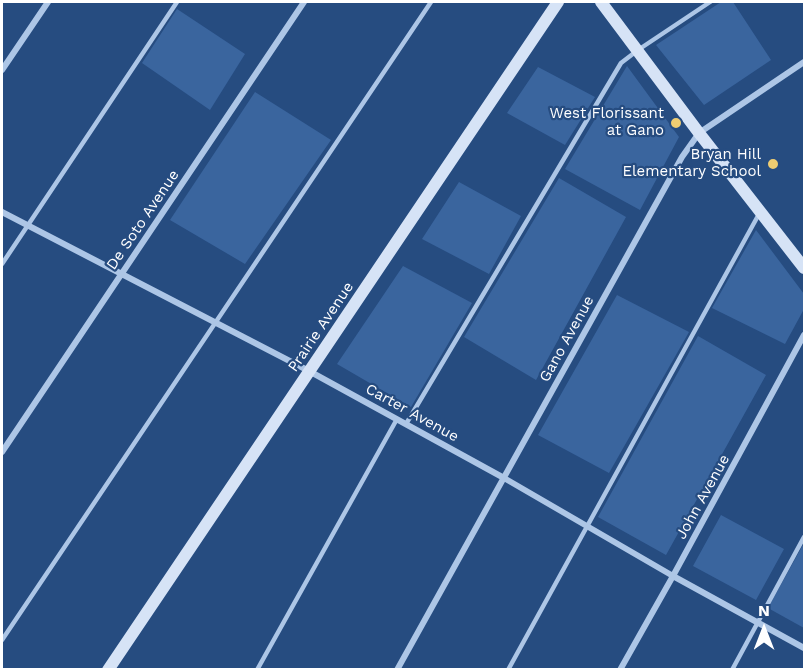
<!DOCTYPE html>
<style>
body{margin:0}
#map{position:relative;width:806px;height:671px;overflow:hidden;background:#264c80;font-family:"Work Sans",sans-serif}
canvas{display:block}
.frame{position:absolute;inset:0;border:3px solid #fff;pointer-events:none}
.north{position:absolute;left:734px;top:599px;width:60px;height:60px;-webkit-text-stroke:4px #264c80;paint-order:stroke;rotate:0deg;font-size:16px;font-weight:700;line-height:24px;text-align:center;color:#fff}
.north::after{content:'';display:block;margin:auto;width:21px;height:27px;background:#fff;clip-path:polygon(50% 0,100% 100%,50% 72%,0 100%)}
</style>
<div id="map">
<canvas width="806" height="671"></canvas>
<div class="frame"></div>
<div class="north">N</div>
</div>
<script>
const ctx = document.querySelector('canvas').getContext('2d');
ctx.lineJoin = 'round';
function paint(path, color) { ctx.fillStyle = color; ctx.fill(path, 'evenodd'); }
function stroke(path, color, width, dash) { ctx.strokeStyle = color; ctx.lineWidth = width; ctx.lineCap = dash ? 'butt' : 'round'; ctx.setLineDash(dash || []); ctx.stroke(path); }
function drawText(font, color, halo, rows, align = 'center') {
  ctx.font = font + ' "Work Sans",sans-serif'; ctx.lineWidth = 4.5; ctx.setLineDash([]); ctx.textBaseline = 'middle'; ctx.strokeStyle = halo; ctx.fillStyle = color; for (const [text, x, y, turn = 0] of rows) {
    ctx.save(); ctx.translate(x, y); ctx.rotate((+turn || 0) * Math.PI / 180); ctx.textAlign = isNaN(turn) ? turn : align; if (halo) ctx.strokeText(text, 0, 0); ctx.fillText(text, 0, 0); ctx.restore();
  }
}
const green = new Path2D(`
 M 721,2 L 733,2 L 771,60 L 704,105 L 656,45 Z
 M 177,9 L 245,54 L 210,110 L 142,63 Z
 M 627,66 L 679,137 L 640,210 L 565,169 Z
 M 538,67 L 595,97 L 565,145 L 507,113 Z
 M 255,92 L 331,140 L 245,264 L 170,220 Z
 M 559,178 L 626,217 L 536,380 L 464,337 Z
 M 459,182 L 521,216 L 489,274 L 422,239 Z
 M 756,230 L 804,294 L 804,309 L 785,344 L 712,308 Z
 M 403,266 L 472,303 L 411,407 L 337,364 Z
 M 617,295 L 689,332 L 609,473 L 538,435 Z
 M 698,336 L 766,375 L 666,555 L 598,517 Z
 M 721,515 L 784,549 L 756,600 L 693,566 Z
 M 804,543 L 804,628 L 768,608 Z`);
const lane = new Path2D(`
 M 2,264 L 177,2
 M 406,424 L 621,63 L 638,50 L 710,2
 M 2,640 L 431,2
 M 257,670 L 397,419
 M 508,670 L 759,214
 M 732,670 L 804,537`);
const street = new Path2D(`
 M 2,70 L 48,2
 M 2,212 L 309,371 L 504,478 L 673,576 L 804,648
 M 2,452 L 304,2
 M 397,670 L 682,157 L 699,133 L 804,62
 M 620,670 L 673,576 L 804,335`);
const secondary = new Path2D(`
 M 601,2 L 699,133 L 804,268
 M 108,670 L 558,2`);
const markers = [
 [676,123,6,"#efcd72"],
 [773,164,6,"#efcd72"]
];
const poiNames = [
 ["West Florissant",664,114],
 ["at Gano",664,131],
 ["Bryan Hill",761,155],
 ["Elementary School",761,172]
];
const streetNames = [
 ["De Soto Avenue",143,220,-56],
 ["Prairie Avenue",321,327,-56],
 ["Gano Avenue",567,339,-61],
 ["Carter Avenue",412,413,29],
 ["John Avenue",703,497,-61]
];
paint(green, '#3a659e');
stroke(lane, '#adc6e6', 4.5);
stroke(street, '#adc6e6', 6);
stroke(secondary, '#d6e3f6', 12);
for (const [x, y, r, color] of markers) { const dot = new Path2D(); dot.arc(x, y, r, 0, 2 * Math.PI); ctx.fillStyle = color; ctx.fill(dot); stroke(dot, '#264c80', 2); }
drawText('15px', '#fff', '#264c80', poiNames, 'right');
drawText('15px', '#fff', '#264c80', streetNames);
</script>
